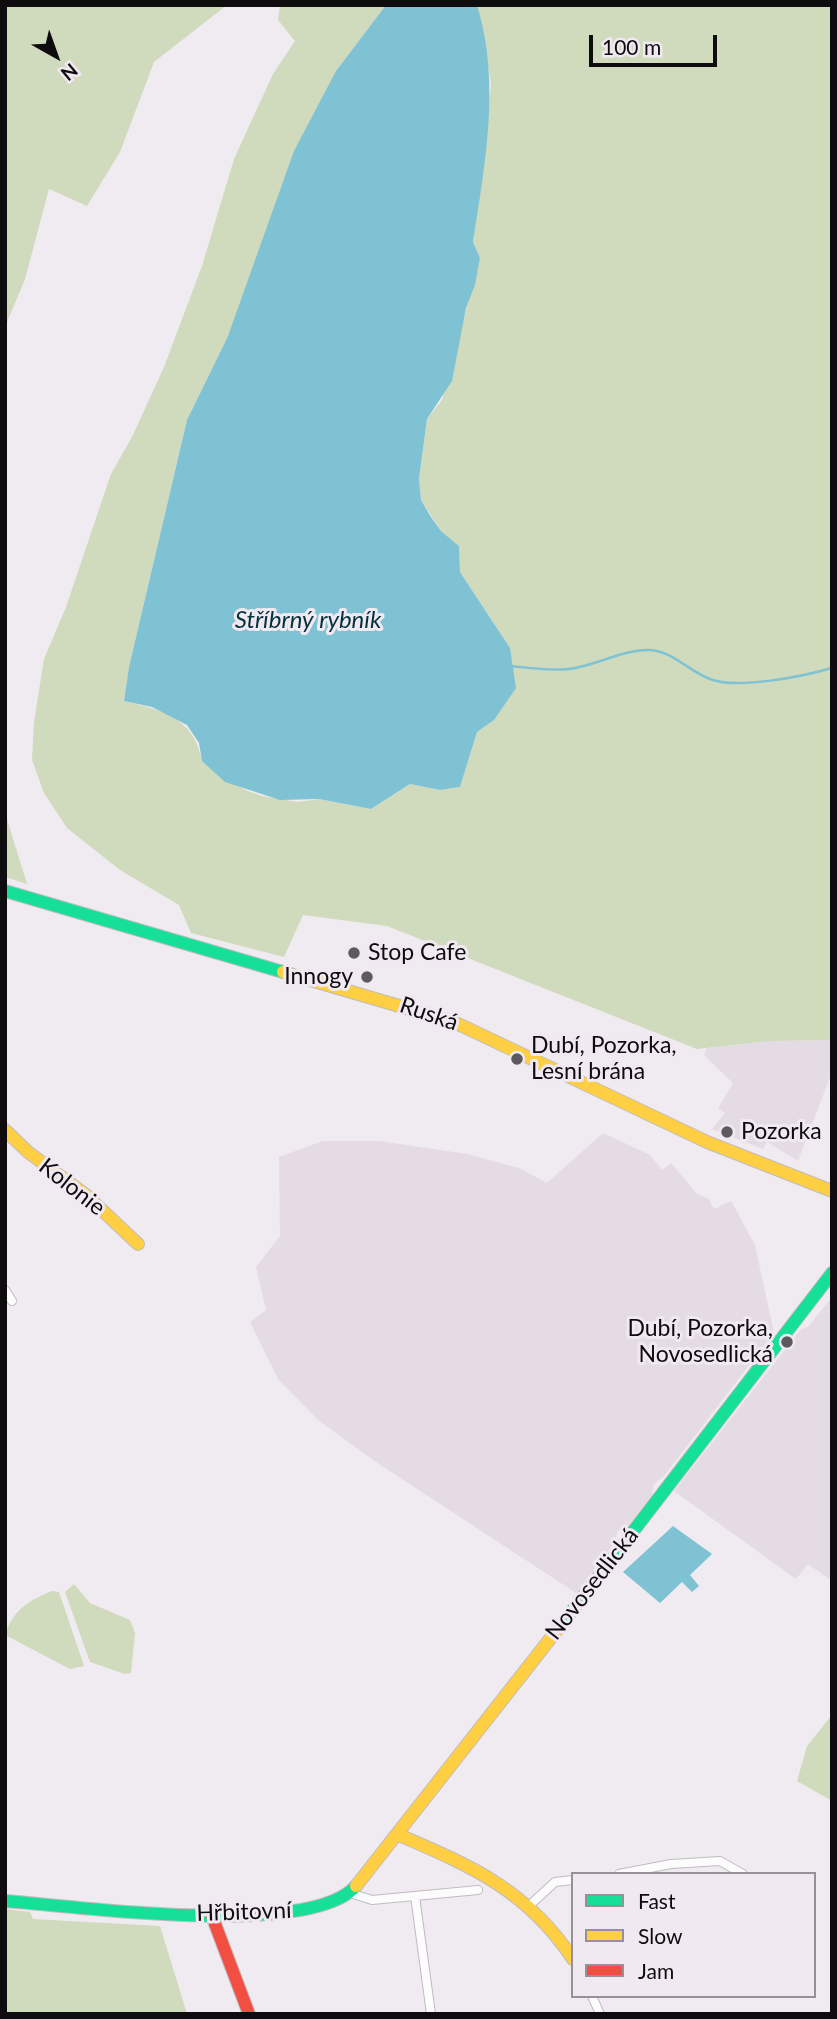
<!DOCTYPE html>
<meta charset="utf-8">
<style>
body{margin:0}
#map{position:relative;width:837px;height:2019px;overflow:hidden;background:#f0ebf0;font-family:Lato,sans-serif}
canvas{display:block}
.frame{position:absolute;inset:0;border:7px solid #0e0c0e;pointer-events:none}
.legend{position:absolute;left:571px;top:1872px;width:245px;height:126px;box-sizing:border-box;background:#f1e9f2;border:2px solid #969197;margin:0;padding:9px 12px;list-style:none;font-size:21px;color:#0e0c0e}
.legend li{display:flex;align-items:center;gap:14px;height:35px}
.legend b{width:35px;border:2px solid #969197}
.north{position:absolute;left:21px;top:21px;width:70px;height:70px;-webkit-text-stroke:5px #f1e9f2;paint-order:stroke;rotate:140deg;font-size:19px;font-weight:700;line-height:28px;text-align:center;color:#0e0c0e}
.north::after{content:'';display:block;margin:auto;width:24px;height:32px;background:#0e0c0e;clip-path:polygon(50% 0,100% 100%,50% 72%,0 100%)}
.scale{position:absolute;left:589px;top:35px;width:128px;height:32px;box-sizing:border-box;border:4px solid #0e0c0e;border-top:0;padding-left:9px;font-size:21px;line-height:24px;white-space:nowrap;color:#0e0c0e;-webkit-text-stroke:5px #f1e9f2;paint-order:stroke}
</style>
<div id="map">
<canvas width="837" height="2019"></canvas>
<div class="frame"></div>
<ul class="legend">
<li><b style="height:9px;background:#16e098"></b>Fast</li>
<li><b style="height:9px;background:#ffcf43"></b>Slow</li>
<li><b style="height:9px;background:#f24e42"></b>Jam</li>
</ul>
<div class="north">N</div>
<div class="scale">100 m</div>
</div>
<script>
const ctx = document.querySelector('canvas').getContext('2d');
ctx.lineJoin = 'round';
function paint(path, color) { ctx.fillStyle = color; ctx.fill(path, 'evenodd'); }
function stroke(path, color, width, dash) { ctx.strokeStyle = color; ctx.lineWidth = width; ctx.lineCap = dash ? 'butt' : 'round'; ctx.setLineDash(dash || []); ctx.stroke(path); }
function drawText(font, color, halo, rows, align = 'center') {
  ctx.font = font + ' Lato,sans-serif'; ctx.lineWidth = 6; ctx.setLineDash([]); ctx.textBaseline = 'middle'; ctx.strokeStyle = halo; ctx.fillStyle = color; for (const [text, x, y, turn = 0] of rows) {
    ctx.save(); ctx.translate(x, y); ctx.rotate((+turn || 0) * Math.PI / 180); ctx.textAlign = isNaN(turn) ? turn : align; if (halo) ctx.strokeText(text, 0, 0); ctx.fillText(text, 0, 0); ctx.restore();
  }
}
const built = new Path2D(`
 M 832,1040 L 832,1072 L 798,1161 L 767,1142 L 763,1149 L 712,1129 L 725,1113 L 718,1108 L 733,1083 L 704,1055 L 707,1048 L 770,1041 Z
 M 603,1133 L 650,1155 L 662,1170 L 671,1163 L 697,1194 L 709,1199 L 714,1209 L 731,1201 L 755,1245 L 774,1333 L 664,1476 L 654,1484 L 652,1495 L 626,1528 L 617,1531 L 616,1541 L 576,1593 L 376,1462 L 318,1420 L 278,1379 L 250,1322 L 266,1310 L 256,1267 L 280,1236 L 279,1157 L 323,1141 L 379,1141 L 467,1154 L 519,1168 L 547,1183 Z
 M 832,1297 L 832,1581 L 808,1564 L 796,1579 L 674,1491 L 801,1329 L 808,1327 Z`);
const green = new Path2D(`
 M 5,5 L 227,5 L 154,62 L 120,152 L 87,206 L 49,189 L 25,279 L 5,327 Z
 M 280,5 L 386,5 L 336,71 L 228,336 L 187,420 L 129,667 L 124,701 C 163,710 194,718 202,761 L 245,790 L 262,796 L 298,802 L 319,799 L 371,809 L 410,784 L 440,790 L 460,787 L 477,732 L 494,720 L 510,648 L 460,572 L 459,546 L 441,531 L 421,500 L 419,479 L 427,419 L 442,400 L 480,258 L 473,242 L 491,84 L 477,5 L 832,5 L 832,1040 L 770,1041 L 697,1049 L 387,926 L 303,915 L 284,957 L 191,933 L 179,905 L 120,870 L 67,828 L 44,793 L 32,760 L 34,722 L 44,659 L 66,607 L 111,474 L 133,435 L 164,367 L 202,266 L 234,159 L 273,74 L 295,41 L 278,20 Z
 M 5,813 L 27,884 L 5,877 Z
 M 74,1584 L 90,1603 L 130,1620 L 135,1633 L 131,1673 L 125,1674 L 90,1662 L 65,1592 Z
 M 52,1591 L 59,1592 L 84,1666 L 70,1669 L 5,1635 C 13,1610 28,1601 52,1591 Z
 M 832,1715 L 832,1801 L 797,1781 L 807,1746 Z
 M 5,1909 L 30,1912 L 33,1919 L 160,1926 L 187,2014 L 5,2014 Z`);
const water = new Path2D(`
 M 386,5 L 477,5 C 501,83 485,163 473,242 L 480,258 L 475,285 L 466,308 L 452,381 L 427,419 L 419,479 L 421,500 L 431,517 L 441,531 L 459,546 L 460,572 L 510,648 L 516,688 L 494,720 L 477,732 L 460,787 L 440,790 L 410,784 L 371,809 L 319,799 L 280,800 L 225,782 L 202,761 L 199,743 L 187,725 L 152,707 L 124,701 L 129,667 L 187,420 L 228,336 L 294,151 L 336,71 Z
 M 673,1526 L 712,1554 L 690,1575 L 699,1586 L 692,1592 L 682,1582 L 660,1603 L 623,1572 Z`);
const stream = new Path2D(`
 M 510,666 C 530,668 549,671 569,669 C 595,666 622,650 648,650 C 672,650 688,671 710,679 C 737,690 804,676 832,668`);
const street = new Path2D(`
 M 5,1290 L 12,1301
 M 619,1874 L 671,1864 L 720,1861 L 743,1874
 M 350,1893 L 372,1900 L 478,1890
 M 415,1896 L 431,2014
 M 531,1904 L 555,1882 L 573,1880
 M 592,1996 L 600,2014`);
const fast = new Path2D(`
 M 5,891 L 283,972
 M 561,1625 L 832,1273
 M 5,1901 C 76,1906 309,1939 356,1886`);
const slow = new Path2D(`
 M 283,972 L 454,1022 L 707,1142 L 832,1191
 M 5,1130 L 28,1152 L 86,1195 L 138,1244
 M 399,1835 C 473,1867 527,1890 573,1959
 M 356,1886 L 561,1625`);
const jam = new Path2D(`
 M 212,1916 L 249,2014`);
const markers = [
 [354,953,7,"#5d5a5d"],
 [367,977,7,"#5d5a5d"],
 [517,1059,7,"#5d5a5d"],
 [727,1132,7,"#5d5a5d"],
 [787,1342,7,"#5d5a5d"]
];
const poiNames = [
 ["Stop Cafe",368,953],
 ["Innogy",353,977,"right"],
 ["Dubí, Pozorka,",531,1046],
 ["Lesní brána",531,1072],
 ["Pozorka",741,1132],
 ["Dubí, Pozorka,",773,1329,"right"],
 ["Novosedlická",773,1355,"right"]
];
const streetNames = [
 ["Ruská",429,1014,19],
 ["Kolonie",72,1187,38],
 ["Novosedlická",592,1584,-52],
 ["Hřbitovní",244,1912,-2]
];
const waterNames = [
 ["Stříbrný rybník",308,620]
];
paint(built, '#e4dbe5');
paint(green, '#d0dabc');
paint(water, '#7fc2d4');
stroke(stream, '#7fc2d4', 2.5);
stroke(street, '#bfbcbf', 10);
stroke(fast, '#bfbcbf', 14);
stroke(slow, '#bfbcbf', 14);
stroke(jam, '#bfbcbf', 14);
stroke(street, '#fdfcfd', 8);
stroke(fast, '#16e098', 12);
stroke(slow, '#ffcf43', 12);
stroke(jam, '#f24e42', 12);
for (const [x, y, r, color] of markers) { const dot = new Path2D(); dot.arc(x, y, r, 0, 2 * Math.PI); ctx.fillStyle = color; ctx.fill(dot); stroke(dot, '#f1e9f2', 2.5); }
drawText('23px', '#0e0c0e', '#f1e9f2', poiNames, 'left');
drawText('23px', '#0e0c0e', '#f1e9f2', streetNames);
drawText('italic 24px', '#02323c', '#f1e9f2', waterNames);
</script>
